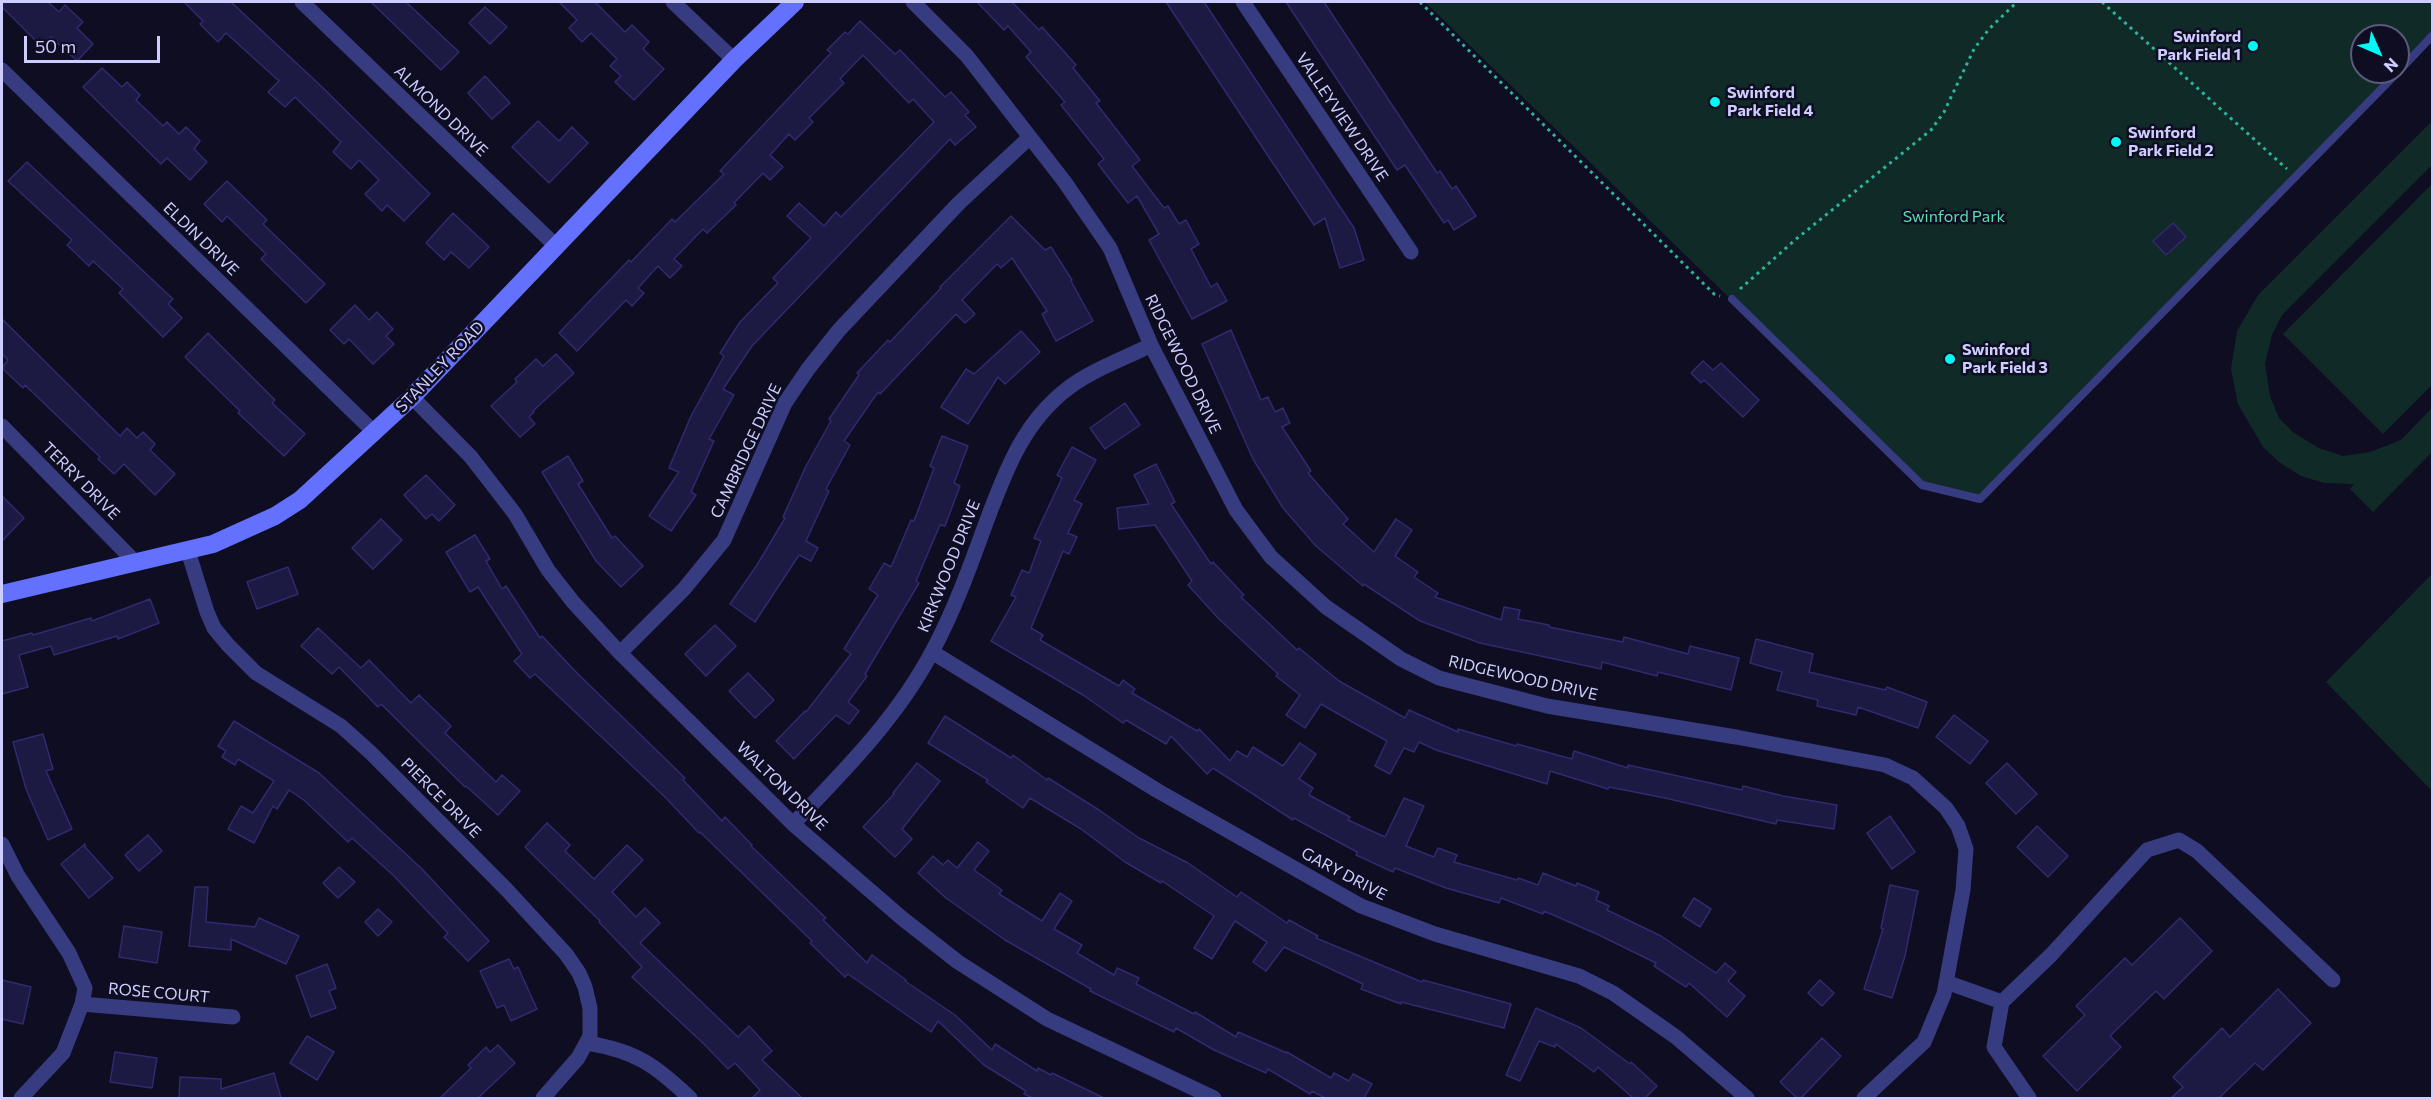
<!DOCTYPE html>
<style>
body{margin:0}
#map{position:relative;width:2434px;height:1100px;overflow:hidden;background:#0e0d21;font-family:Commissioner,sans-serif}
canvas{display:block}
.frame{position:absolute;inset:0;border:3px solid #cdcdff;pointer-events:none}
.north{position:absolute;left:2350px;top:24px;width:60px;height:60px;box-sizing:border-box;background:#0e0d21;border:2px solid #5a5a7a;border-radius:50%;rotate:135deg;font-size:16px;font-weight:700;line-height:24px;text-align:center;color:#cdcdff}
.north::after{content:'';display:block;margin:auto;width:21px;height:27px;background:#00f8f5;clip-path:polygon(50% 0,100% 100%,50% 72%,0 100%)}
.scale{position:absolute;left:24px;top:36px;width:136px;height:27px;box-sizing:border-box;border:3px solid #cdcdff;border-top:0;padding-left:8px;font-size:18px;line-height:21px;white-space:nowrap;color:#cdcdff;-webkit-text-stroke:4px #0e0d21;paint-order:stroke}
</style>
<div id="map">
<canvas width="2434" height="1100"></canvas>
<div class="frame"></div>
<div class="north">N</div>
<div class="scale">50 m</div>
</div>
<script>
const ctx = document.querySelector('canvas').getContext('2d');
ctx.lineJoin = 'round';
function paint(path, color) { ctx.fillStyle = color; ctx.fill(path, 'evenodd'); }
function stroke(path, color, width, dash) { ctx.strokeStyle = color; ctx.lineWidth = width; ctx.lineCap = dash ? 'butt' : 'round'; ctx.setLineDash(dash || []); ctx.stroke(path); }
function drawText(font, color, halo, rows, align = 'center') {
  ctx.font = font + ' Commissioner,sans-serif'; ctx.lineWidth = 5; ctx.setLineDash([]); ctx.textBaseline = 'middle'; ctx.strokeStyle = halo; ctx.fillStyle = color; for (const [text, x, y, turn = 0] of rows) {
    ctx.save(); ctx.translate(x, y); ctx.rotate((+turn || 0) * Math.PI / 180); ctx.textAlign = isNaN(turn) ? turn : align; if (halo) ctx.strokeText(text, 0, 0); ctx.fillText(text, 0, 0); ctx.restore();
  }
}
const green = new Path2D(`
 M 1425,2 L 2432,2 L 2432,36 L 2398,72 L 2398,36 L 2362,36 L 2362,72 L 2398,72 L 1980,499 L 1922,485 Z
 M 2432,121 L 2432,165 L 2282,315 L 2272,335 L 2265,363 L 2270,396 L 2279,418 L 2294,433 L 2319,448 L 2343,456 L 2370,452 L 2401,440 L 2432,408 L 2432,452 L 2373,512 L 2350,489 L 2354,484 L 2324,483 L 2301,476 L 2279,462 L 2263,447 L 2238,404 L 2231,369 L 2237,331 L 2258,295 Z
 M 2432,184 L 2432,385 L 2383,434 L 2283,334 Z
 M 2432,574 L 2432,791 L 2326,682 Z`);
const building = new Path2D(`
 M 2,2 L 48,2 L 59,12 L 65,5 L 83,22 L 77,28 L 93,44 L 77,61 L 51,37 L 42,47 L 2,7 Z
 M 184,2 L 231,2 L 322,87 L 430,194 L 404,221 L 387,205 L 382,211 L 365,194 L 379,180 L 359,160 L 351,169 L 333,152 L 341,142 L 295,97 L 285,107 L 268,92 L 279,81 L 226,33 L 218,42 L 200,24 L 203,21 Z
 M 371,2 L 406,2 L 459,52 L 441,70 Z
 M 559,2 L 595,2 L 625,32 L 632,25 L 649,42 L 643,49 L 664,69 L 634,100 L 615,82 L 621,76 L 610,66 L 617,59 L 591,33 L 582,42 L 569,28 L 577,20 Z
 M 977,2 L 1012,2 L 1039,30 L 1042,27 L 1076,65 L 1073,68 L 1100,101 L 1096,103 L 1140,160 L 1132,166 L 1164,208 L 1168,206 L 1179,224 L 1186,220 L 1199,244 L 1191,249 L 1211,287 L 1217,283 L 1227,301 L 1192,319 L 1149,240 L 1159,234 L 1137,196 L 1128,203 L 1098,164 L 1104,159 L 1061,105 L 1065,102 L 1026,57 L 1031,52 L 1008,26 L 1004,30 Z
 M 1166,2 L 1204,2 L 1354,228 L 1364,260 L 1340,268 L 1325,218 L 1314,225 Z
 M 1286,2 L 1324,2 L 1437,173 L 1440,171 L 1452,189 L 1456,186 L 1476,216 L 1454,230 L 1448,220 L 1444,223 L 1405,165 L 1397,170 Z
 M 485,7 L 507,27 L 490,44 L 469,23 Z
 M 860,21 L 895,54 L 900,50 L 945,97 L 951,92 L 969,112 L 965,115 L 976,127 L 955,145 L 950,139 L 752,346 L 723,389 L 734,395 L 709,439 L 714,441 L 691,492 L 696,495 L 671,531 L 649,516 L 679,472 L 669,468 L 691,416 L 724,356 L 720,353 L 740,322 L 778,283 L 773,278 L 811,238 L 787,216 L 799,203 L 824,226 L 836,212 L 841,217 L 934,122 L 913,99 L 909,103 L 863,55 L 840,79 L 844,83 L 809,118 L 813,122 L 795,140 L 789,134 L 770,155 L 783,167 L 770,180 L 763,173 L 734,203 L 736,205 L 707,233 L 703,229 L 674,259 L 682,266 L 670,278 L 658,266 L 638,288 L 644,293 L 632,306 L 626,300 L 577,351 L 559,333 L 629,260 L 631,262 L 672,219 L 675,222 L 724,174 L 720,171 L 831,53 L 827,50 L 845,32 L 848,34 Z
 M 102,68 L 122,87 L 127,82 L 140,95 L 136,100 L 163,126 L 167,122 L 179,134 L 186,127 L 200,141 L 194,149 L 207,162 L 190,180 L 167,158 L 161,164 L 83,87 Z
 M 485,76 L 510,103 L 492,119 L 468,93 Z
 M 538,121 L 559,141 L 572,127 L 588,143 L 549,183 L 512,147 Z
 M 27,162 L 173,299 L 168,304 L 182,318 L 163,337 L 119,293 L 123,289 L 93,261 L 89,266 L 67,245 L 72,240 L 8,181 Z
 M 227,181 L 267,220 L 263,224 L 325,284 L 306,303 L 261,259 L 266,254 L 227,216 L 222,222 L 204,204 Z
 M 453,213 L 489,247 L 469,268 L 451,252 L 444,260 L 426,243 Z
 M 1011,216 L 1045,250 L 1051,247 L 1072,280 L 1071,281 L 1093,321 L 1056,341 L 1042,314 L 1047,311 L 1012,258 L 1001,268 L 997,264 L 962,300 L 975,314 L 965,323 L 956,314 L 880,394 L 878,392 L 844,441 L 850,445 L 826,489 L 829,491 L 806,541 L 818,548 L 811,561 L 799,555 L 755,622 L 730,604 L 757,565 L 785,518 L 783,517 L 806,466 L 831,421 L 829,419 L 859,375 L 857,373 L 888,340 L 890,342 L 941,288 L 940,287 Z
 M 2173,223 L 2186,237 L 2166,255 L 2153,241 Z
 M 355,305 L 369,320 L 377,312 L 393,329 L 386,336 L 394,344 L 373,364 L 349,339 L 344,344 L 330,330 Z
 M 2,319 L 120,436 L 127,428 L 137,438 L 143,432 L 155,444 L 150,450 L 175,474 L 155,495 L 124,464 L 114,474 L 98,459 L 100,457 L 25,385 L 23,388 L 2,368 L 8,360 L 2,354 Z
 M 1231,330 L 1261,400 L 1268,397 L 1275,412 L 1283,408 L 1290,423 L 1282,427 L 1311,471 L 1308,473 L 1348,519 L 1343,524 L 1374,552 L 1396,519 L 1412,530 L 1395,556 L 1418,572 L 1414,577 L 1438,593 L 1435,597 L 1501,620 L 1504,607 L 1520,610 L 1518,619 L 1549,625 L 1549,627 L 1623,642 L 1624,637 L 1688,654 L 1690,646 L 1739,658 L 1731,690 L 1658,672 L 1657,676 L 1602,662 L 1601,669 L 1480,643 L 1420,621 L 1364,584 L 1363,586 L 1316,546 L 1283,508 L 1253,459 L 1202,344 Z
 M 1021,331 L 1040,352 L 1005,384 L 998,377 L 968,424 L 941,407 L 966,369 L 974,374 Z
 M 208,333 L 275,400 L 272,403 L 305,434 L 284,456 L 238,413 L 240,411 L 185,357 Z
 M 556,354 L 574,373 L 533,411 L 534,412 L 529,417 L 535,424 L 520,437 L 491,406 L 517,382 L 515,379 L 536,359 L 543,366 Z
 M 1703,361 L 1713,370 L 1721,363 L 1759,400 L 1743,417 L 1704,380 L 1701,383 L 1691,373 Z
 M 1125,403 L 1140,425 L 1105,449 L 1090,428 Z
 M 942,436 L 968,446 L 954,483 L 960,486 L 945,526 L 940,525 L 916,581 L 919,583 L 865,674 L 867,676 L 848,702 L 859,711 L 849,724 L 836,715 L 794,759 L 776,741 L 805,711 L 806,712 L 851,654 L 844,649 L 878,595 L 869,589 L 884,563 L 891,567 L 911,520 L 914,521 L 934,468 L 930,466 Z
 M 1072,447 L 1096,460 L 1074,500 L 1082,504 L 1068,533 L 1077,537 L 1069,554 L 1063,551 L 1031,628 L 1043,635 L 1040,640 L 1119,686 L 1123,680 L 1135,689 L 1132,693 L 1197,731 L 1199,729 L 1230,761 L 1237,751 L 1247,757 L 1253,747 L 1283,766 L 1300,743 L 1316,754 L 1299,779 L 1313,788 L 1309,795 L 1350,817 L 1348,820 L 1385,837 L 1404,798 L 1424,806 L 1406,846 L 1434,857 L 1438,848 L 1457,855 L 1454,862 L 1517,880 L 1518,878 L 1538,885 L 1543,873 L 1576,886 L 1577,883 L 1599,892 L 1596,900 L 1609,906 L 1607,910 L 1661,936 L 1716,973 L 1725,963 L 1736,972 L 1728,981 L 1745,996 L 1727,1017 L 1689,983 L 1686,987 L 1654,966 L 1656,963 L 1599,935 L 1544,911 L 1543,914 L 1501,898 L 1499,903 L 1446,888 L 1395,868 L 1393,872 L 1356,855 L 1357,852 L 1294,818 L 1293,820 L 1213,768 L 1207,774 L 1171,736 L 1166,744 L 1126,720 L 1123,723 L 1083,695 L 991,641 L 1016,597 L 1011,595 L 1022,570 L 1029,573 L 1041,541 L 1034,538 L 1062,478 L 1057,475 Z
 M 568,456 L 583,481 L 578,484 L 612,538 L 615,536 L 643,566 L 621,587 L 596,561 L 542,472 Z
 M 1156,464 L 1175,502 L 1171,504 L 1211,564 L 1213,562 L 1244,595 L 1241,597 L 1297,650 L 1299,648 L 1339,681 L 1405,718 L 1409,710 L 1458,732 L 1458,729 L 1516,746 L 1517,744 L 1572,759 L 1574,751 L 1628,768 L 1628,765 L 1742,790 L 1743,786 L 1783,796 L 1837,805 L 1834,829 L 1777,820 L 1776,824 L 1665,798 L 1609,787 L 1608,789 L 1550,771 L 1547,784 L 1436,750 L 1419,742 L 1414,752 L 1404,748 L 1390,774 L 1375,766 L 1387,741 L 1356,724 L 1321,704 L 1305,728 L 1286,715 L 1300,695 L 1276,676 L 1278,674 L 1218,618 L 1188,585 L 1192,581 L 1155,525 L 1119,529 L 1117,508 L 1149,504 L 1134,475 Z
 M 426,475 L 455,505 L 439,521 L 432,514 L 426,519 L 404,495 Z
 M 2,496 L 24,518 L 2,541 Z
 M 381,519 L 402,540 L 373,569 L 352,548 Z
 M 475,535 L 490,559 L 486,561 L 502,589 L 506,586 L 540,638 L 542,636 L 577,673 L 685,778 L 683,780 L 722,821 L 725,817 L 752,845 L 751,846 L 826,918 L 823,920 L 867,963 L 872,955 L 906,980 L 905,981 L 955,1015 L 992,1050 L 995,1044 L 1037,1071 L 1038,1068 L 1051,1075 L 1052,1073 L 1104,1098 L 1033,1098 L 1024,1094 L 1026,1091 L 984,1065 L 938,1021 L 931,1032 L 848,974 L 845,977 L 810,943 L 812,941 L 700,832 L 699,833 L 666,798 L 590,726 L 535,674 L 530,678 L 514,661 L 522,654 L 478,587 L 470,592 L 446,552 Z
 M 288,567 L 298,594 L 257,609 L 247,582 Z
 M 150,599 L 159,623 L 118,639 L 117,636 L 54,655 L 51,646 L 19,655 L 28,687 L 2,694 L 2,641 L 32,633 L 33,635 L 91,618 L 92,621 Z
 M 715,625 L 736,646 L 706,676 L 685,654 Z
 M 318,628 L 361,668 L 369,660 L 411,703 L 419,695 L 451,726 L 445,733 L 496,782 L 502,775 L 520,791 L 498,815 L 466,786 L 465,787 L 381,704 L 378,707 L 339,667 L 332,674 L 301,646 Z
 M 1756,639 L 1813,654 L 1809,672 L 1885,690 L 1887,687 L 1927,702 L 1918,728 L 1858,707 L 1856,715 L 1817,706 L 1818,700 L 1777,690 L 1782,672 L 1750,663 Z
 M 748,673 L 774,700 L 755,718 L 729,691 Z
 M 1954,715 L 1988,741 L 1970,764 L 1936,737 Z
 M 945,716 L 1011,758 L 1013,755 L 1047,780 L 1048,778 L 1099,810 L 1139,838 L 1188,863 L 1237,897 L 1241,892 L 1287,923 L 1289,920 L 1318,936 L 1316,938 L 1422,982 L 1423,980 L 1511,1004 L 1504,1028 L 1401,1002 L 1401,1004 L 1361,989 L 1363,984 L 1284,947 L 1266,971 L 1253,962 L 1267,942 L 1235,921 L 1212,959 L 1194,948 L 1214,916 L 1162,881 L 1161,883 L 1125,862 L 1081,829 L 1030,798 L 1023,808 L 986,782 L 988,780 L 928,743 Z
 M 234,721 L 319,773 L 423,870 L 489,941 L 468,961 L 444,937 L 448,933 L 394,876 L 352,838 L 348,842 L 305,801 L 289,790 L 277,809 L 273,806 L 254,843 L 228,829 L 241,806 L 253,813 L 274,781 L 238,759 L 235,765 L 222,757 L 226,751 L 218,746 Z
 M 43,734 L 53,769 L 46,771 L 72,829 L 48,840 L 26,789 L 13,742 Z
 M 917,763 L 940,781 L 902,829 L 912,839 L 895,857 L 863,827 L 894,794 L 893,793 Z
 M 2007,763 L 2037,794 L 2016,814 L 1986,783 Z
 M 1890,816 L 1915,852 L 1892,869 L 1867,833 Z
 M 547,823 L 570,845 L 565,851 L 594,879 L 627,845 L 643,860 L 612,892 L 636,917 L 645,908 L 660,923 L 640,943 L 738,1037 L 749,1026 L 772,1051 L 762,1060 L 802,1098 L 752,1098 L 760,1090 L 735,1063 L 728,1069 L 704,1044 L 632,977 L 642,967 L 599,922 L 600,921 L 525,847 Z
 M 2037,826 L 2068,856 L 2048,877 L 2017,847 Z
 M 148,835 L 162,851 L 139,871 L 125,855 Z
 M 978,842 L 989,851 L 974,870 L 1002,890 L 999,894 L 1042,921 L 1060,893 L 1072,901 L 1054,929 L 1082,945 L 1077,953 L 1114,975 L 1117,968 L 1139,978 L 1136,984 L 1194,1014 L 1195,1012 L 1236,1037 L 1238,1032 L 1287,1053 L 1287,1052 L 1331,1078 L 1334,1073 L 1349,1081 L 1353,1074 L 1372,1084 L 1364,1098 L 1325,1098 L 1312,1091 L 1310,1094 L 1268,1069 L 1266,1073 L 1214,1050 L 1176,1028 L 1174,1032 L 1090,991 L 1091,989 L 1005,940 L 946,898 L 918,873 L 933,856 L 943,865 L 948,860 L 957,868 Z
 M 85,844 L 85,847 L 113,878 L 89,898 L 61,864 Z
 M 339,867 L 355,882 L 338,898 L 323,883 Z
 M 1890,885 L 1918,891 L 1905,956 L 1892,998 L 1864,989 L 1883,929 L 1881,928 Z
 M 195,887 L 208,887 L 206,922 L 255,927 L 259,918 L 299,936 L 286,964 L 231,939 L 231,950 L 189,946 Z
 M 1694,898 L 1711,909 L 1700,927 L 1683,916 Z
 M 378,909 L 392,922 L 378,936 L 365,922 Z
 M 2180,918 L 2212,951 L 2164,999 L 2156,991 L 2110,1036 L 2121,1047 L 2077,1091 L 2043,1056 L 2085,1015 L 2076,1006 L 2125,958 L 2132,965 Z
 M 124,926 L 162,932 L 157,963 L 119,957 Z
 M 509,959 L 514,969 L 518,967 L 537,1009 L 511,1021 L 504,1005 L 497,1008 L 480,971 Z
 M 327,964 L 336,988 L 329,991 L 336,1008 L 311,1017 L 296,976 Z
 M 2,980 L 31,987 L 23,1024 L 2,1019 Z
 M 1820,980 L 1834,993 L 1822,1006 L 1808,993 Z
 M 2278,989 L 2311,1023 L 2263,1070 L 2255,1063 L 2219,1098 L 2171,1098 L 2183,1087 L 2173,1077 L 2222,1028 L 2230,1037 Z
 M 1536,1008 L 1581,1028 L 1630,1064 L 1631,1062 L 1657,1086 L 1645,1098 L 1633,1098 L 1598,1067 L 1594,1072 L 1556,1044 L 1555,1047 L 1539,1041 L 1520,1081 L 1506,1075 Z
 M 307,1036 L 334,1052 L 317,1080 L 290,1063 Z
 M 1822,1038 L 1841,1056 L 1801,1098 L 1797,1098 L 1780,1082 Z
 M 498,1045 L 515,1063 L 478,1098 L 440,1098 L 471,1068 L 468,1065 L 486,1047 L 490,1052 Z
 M 115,1052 L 157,1058 L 152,1088 L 110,1082 Z
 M 274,1073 L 281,1098 L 179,1098 L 180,1077 L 221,1079 L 221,1089 Z`);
const path = new Path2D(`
 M 1420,2 L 1714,294 L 1720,296
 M 2102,2 L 2287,169
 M 1740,289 L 1795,240 L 1931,130 L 1944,112 L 1974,49 L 1989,29 L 2017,2`);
const lane = new Path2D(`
 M 2398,72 L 2432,36
 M 1732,299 L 1922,485 L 1980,499 L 2398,72`);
const street = new Path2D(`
 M 302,2 L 556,246
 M 673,2 L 734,60
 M 913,2 L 967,56 L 1064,181 L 1110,248 L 1151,345 L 1236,510 L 1271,557 L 1326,607 L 1401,659 L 1439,678 L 1547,706 L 1736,737 L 1885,765 L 1913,778 L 1946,808 L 1958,826 L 1966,849 L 1963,890 L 1944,994 L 1924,1042 L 1864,1098
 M 1243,2 L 1411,252
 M 2,70 L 375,433
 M 412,397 L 471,457 L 515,514 L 548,570 L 573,602 L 620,653 L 793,824 L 903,919 L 958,962 L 1047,1019 L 1214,1098
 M 2,426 L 134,561
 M 188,551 L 207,612 L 214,628 L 228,645 L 256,673 L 341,726 L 371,753 L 507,890 L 566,954 L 579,973 L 585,987 L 590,1008 L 590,1036 L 578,1058 L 543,1098
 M 932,652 L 1158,791 L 1361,906 L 1435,934 L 1579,976 L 1613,993 L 1676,1037 L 1747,1098
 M 620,653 L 684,589 L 724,540 L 785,403 L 808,369 L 839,330 L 959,203 L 1030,137
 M 793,824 C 845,770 898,717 933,650 C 955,609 971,564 987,520 C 1006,470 1023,423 1067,389 C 1091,370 1124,359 1151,345
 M 2,844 L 18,876 L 69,953 L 85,988 L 82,1004 L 63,1053 L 21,1098
 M 1946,982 L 2002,1002
 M 82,1004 L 233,1017
 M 587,1043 C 636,1051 655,1065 690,1098
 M 2029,1098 L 1994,1047 L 2002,1002 L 2051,955 L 2147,850 L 2179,840 L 2197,851 L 2333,980`);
const secondary = new Path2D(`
 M 2,594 L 213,544 L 275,516 L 300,500 L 412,397 L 734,60 L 795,2`);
const markers = [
 [2253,46,6,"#00f8f5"],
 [1715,102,6,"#00f8f5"],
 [2116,142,6,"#00f8f5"],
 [1950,359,6,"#00f8f5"]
];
const poiNames = [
 ["Swinford",2241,37,"right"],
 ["Park Field 1",2241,55,"right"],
 ["Swinford",1727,93],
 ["Park Field 4",1727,111],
 ["Swinford",2128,133],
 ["Park Field 2",2128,151],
 ["Swinford",1962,350],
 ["Park Field 3",1962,368]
];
const streetNames = [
 ["ALMOND DRIVE",441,111,44],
 ["VALLEYVIEW DRIVE",1342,117,56],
 ["ELDIN DRIVE",201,239,44],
 ["RIDGEWOOD DRIVE",1183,364,64],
 ["STANLEY ROAD",440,367,-46],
 ["CAMBRIDGE DRIVE",746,451,-65],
 ["TERRY DRIVE",81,481,45],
 ["KIRKWOOD DRIVE",949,566,-68],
 ["RIDGEWOOD DRIVE",1523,678,13],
 ["WALTON DRIVE",782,786,44],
 ["PIERCE DRIVE",441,798,45],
 ["GARY DRIVE",1344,874,28],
 ["ROSE COURT",159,993,5]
];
const parkNames = [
 ["Swinford Park",1954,217]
];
paint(green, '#102b27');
paint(building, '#1c1942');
stroke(building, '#302a6f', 1.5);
stroke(path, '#2cb49d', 3, [3, 4.5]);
stroke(lane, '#373c81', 8);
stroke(street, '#373c81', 15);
stroke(secondary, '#6471ff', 18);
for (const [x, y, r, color] of markers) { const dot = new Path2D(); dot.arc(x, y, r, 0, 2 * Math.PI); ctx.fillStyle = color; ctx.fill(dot); stroke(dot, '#0e0d21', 2); }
drawText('bold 16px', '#cdcdff', '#0e0d21', poiNames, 'left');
drawText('16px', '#cdcdff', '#0e0d21', streetNames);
drawText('16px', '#58e0af', '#0e0d21', parkNames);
</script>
